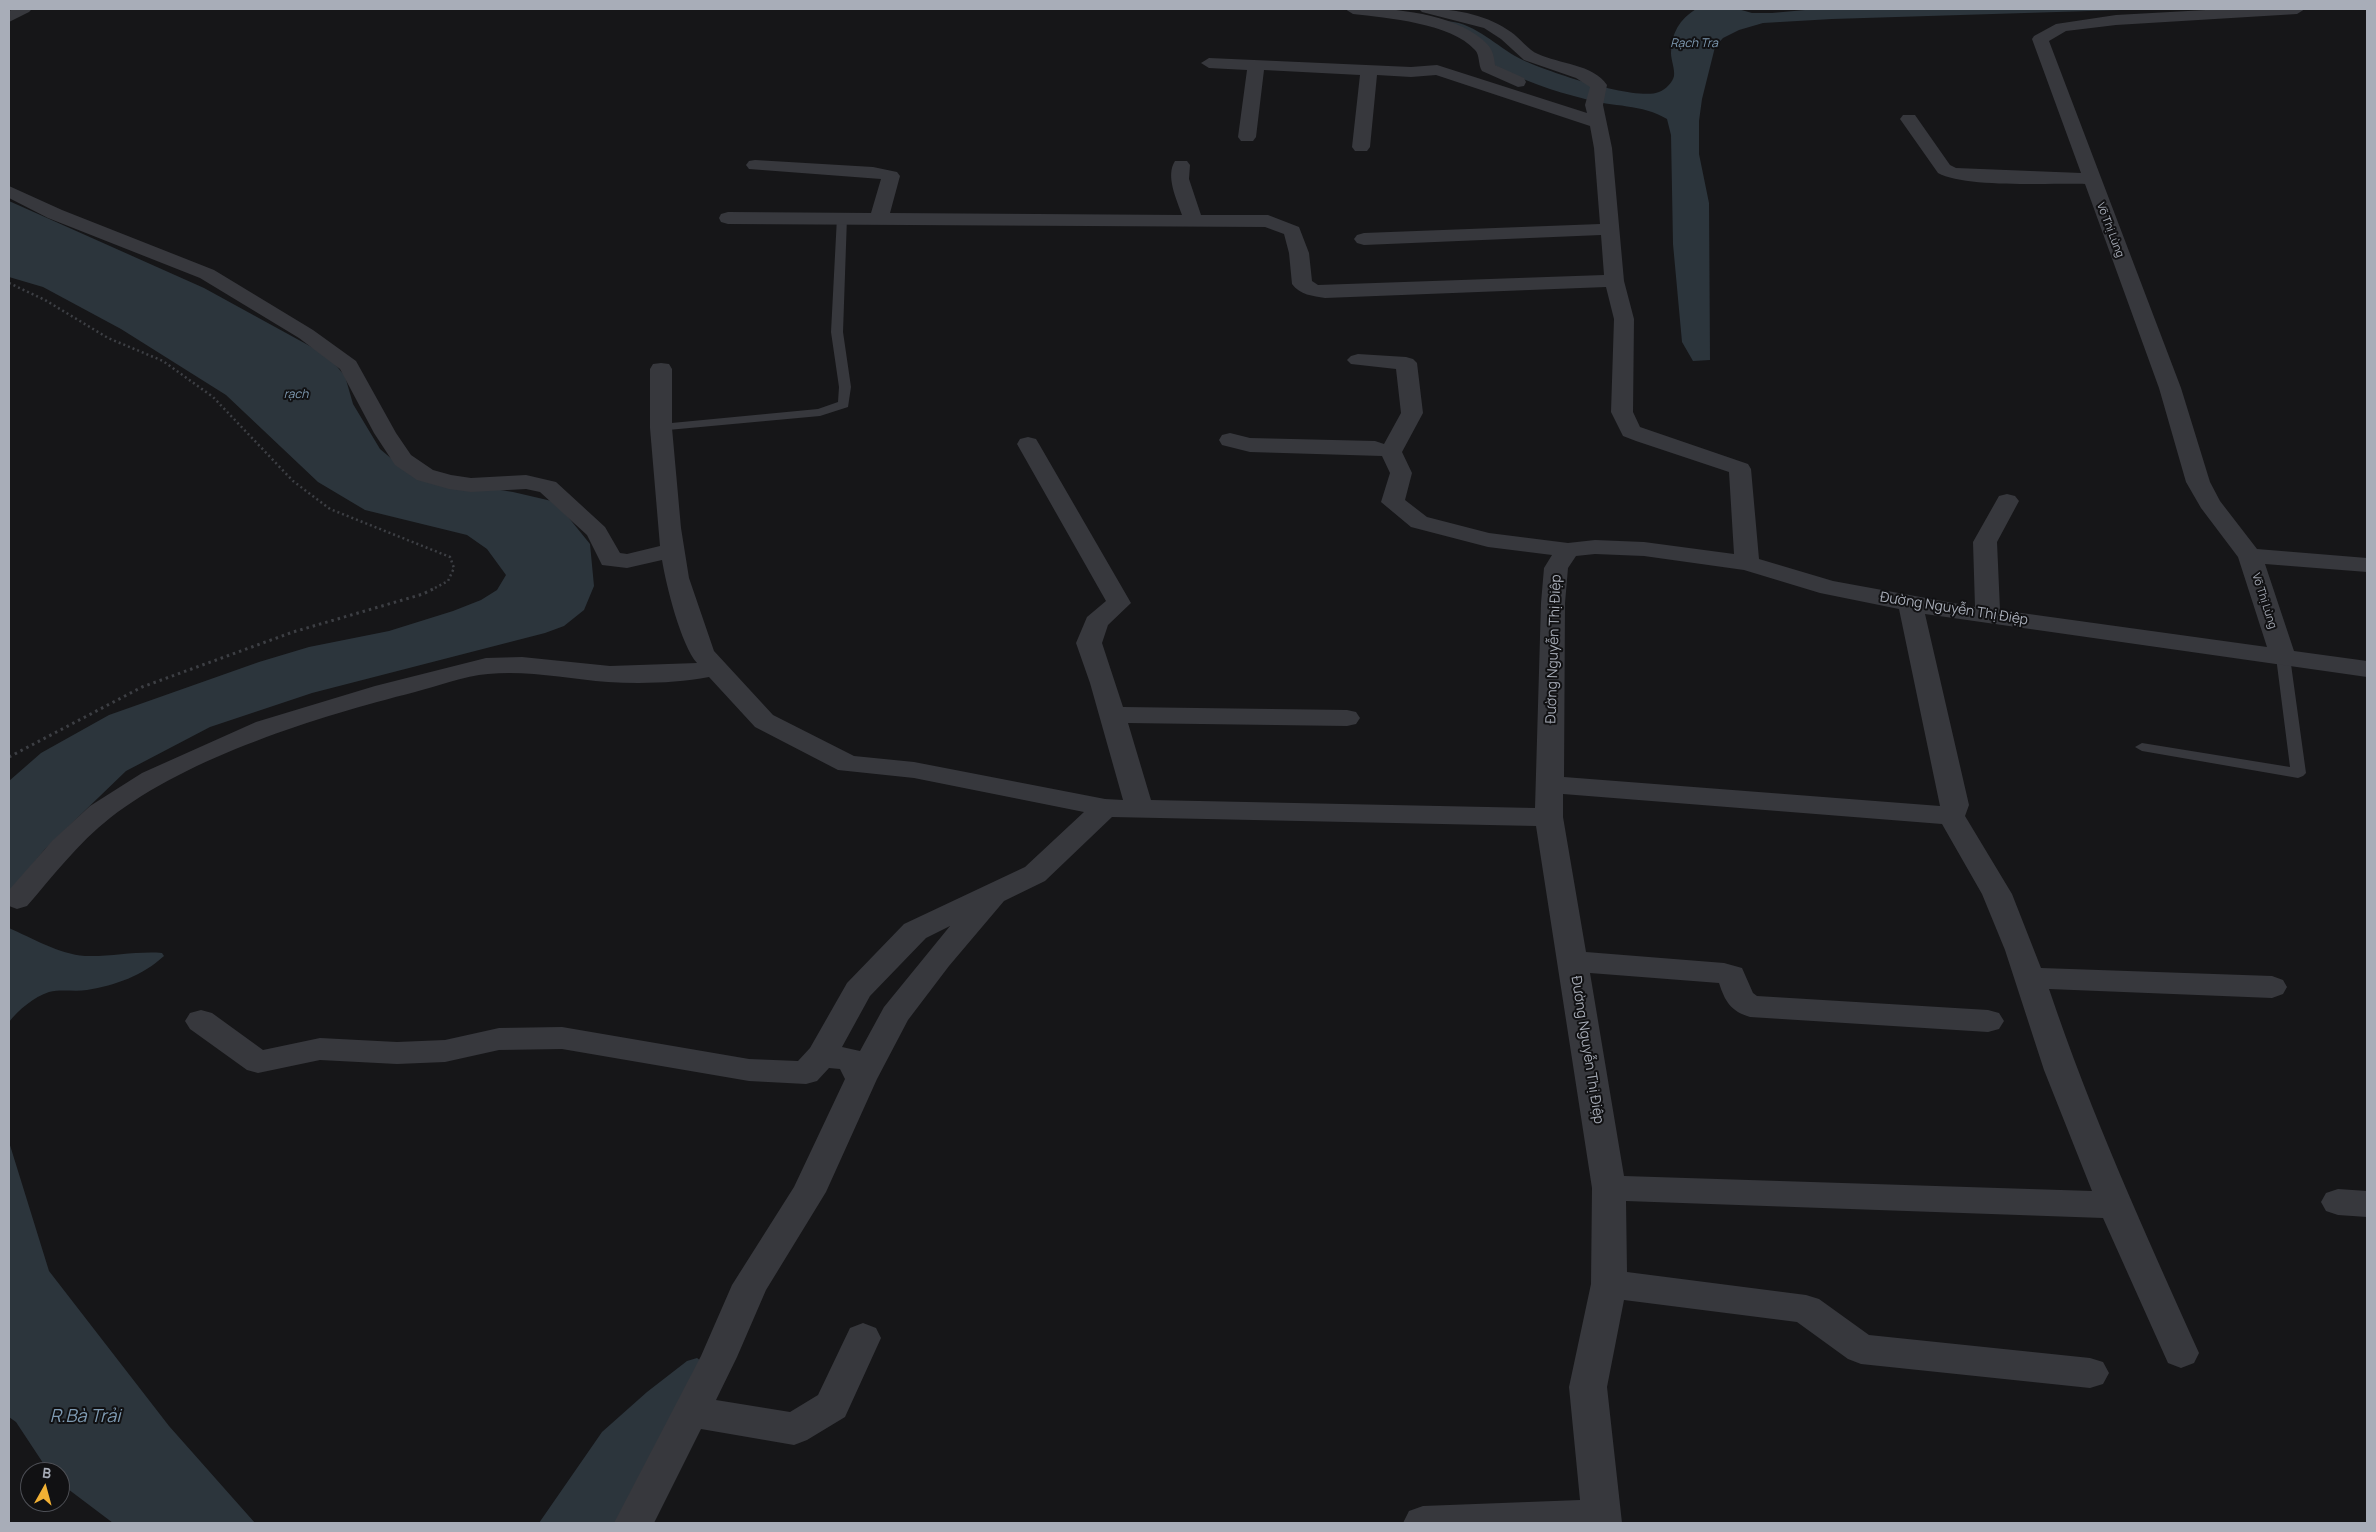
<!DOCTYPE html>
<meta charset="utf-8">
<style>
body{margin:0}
#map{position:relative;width:2376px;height:1532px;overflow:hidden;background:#161618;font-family:Manrope,sans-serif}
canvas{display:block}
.frame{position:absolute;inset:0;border:10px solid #a8adb8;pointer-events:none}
.north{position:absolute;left:20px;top:1462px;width:50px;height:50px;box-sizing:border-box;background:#111113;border:1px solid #4d4f55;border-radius:50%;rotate:7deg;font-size:14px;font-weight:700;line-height:20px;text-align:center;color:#a8adb8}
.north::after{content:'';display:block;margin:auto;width:18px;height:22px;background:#f2b134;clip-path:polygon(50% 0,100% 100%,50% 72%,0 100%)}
</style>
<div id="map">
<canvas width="2376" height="1532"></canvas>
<div class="frame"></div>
<div class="north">B</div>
</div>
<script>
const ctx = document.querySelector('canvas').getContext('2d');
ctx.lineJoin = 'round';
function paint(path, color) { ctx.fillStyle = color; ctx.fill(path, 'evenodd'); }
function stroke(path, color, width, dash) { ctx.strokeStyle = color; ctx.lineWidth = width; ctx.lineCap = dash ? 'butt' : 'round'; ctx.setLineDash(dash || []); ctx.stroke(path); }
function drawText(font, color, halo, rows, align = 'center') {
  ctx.font = font + ' Manrope,sans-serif'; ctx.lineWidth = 4; ctx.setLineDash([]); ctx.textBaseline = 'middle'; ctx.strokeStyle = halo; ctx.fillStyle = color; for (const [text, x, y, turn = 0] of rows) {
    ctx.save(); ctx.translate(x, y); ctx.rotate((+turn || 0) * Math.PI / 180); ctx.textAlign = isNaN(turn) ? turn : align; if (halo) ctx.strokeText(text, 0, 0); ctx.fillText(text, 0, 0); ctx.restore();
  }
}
const water = new Path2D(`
 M 1696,9 L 1738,9 L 1752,13 L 1772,13 L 1816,9 L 2154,9 L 1832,19 L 1763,23 L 1739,30 L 1723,38 L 1715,47 L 1702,99 L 1699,121 L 1699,154 L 1709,203 L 1710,360 L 1693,361 L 1682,342 L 1673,244 L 1671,135 L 1667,119 C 1643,104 1612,107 1585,99 C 1553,91 1521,80 1492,64 L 1490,55 L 1438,22 C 1467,17 1491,42 1515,56 C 1537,69 1636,102 1659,92 C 1665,90 1673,82 1674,76 C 1675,69 1671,60 1671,53 C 1671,33 1680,19 1696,9 Z
 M 9,201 L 204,288 L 328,356 L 345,376 L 353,404 L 380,449 L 412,476 L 513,492 L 556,502 L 590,544 L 594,586 L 584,610 L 564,626 L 545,633 L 312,693 L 210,727 L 126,771 L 45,849 L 9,893 L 9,781 L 41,753 L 109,715 L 259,662 L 309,647 L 389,631 L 453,611 L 481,600 L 497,590 L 506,575 L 487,549 L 467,535 L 365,510 L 318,482 L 226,395 L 121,329 L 43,287 L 9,277 Z
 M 9,928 C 32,938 59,954 85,956 C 111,957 136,951 162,953 L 164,956 C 142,976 116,985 87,990 C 75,992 61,989 49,992 C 34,997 18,1010 9,1022 Z
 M 9,1142 L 49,1271 L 169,1426 L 255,1523 L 113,1523 L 60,1483 L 60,1472 L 49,1472 L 16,1422 L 9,1417 Z
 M 697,1358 L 704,1363 L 672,1432 L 622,1523 L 539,1523 L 602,1432 L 647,1392 L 687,1361 Z`);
const pathFar1 = new Path2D(`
 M 9,283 L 45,300 L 108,338 L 163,361 L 213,397 L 293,481 L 330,509 L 450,557 L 454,568 L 448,581 L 433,589`);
const path = new Path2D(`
 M 9,757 L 142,687 L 293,632 L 423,594 L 435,588`);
const lane = new Path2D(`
 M 842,214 L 847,217 L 843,332 L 851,387 L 848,407 L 820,416 L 657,431 L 655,428 L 661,424 L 818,409 L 838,402 L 839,387 L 831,332 L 837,217 Z
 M 2283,653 L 2290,657 L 2306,773 L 2303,776 L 2298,778 L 2142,751 L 2135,747 L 2142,743 L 2290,767 L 2276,657 Z`);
const street = new Path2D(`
 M 13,9 L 32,9 L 29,12 L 9,22 L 9,11 Z
 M 1345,9 C 1385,6 1458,13 1487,44 C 1493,50 1494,57 1495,65 L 1524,78 L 1526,82 L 1524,86 L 1518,87 L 1482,71 C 1478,65 1480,55 1475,50 C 1451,23 1387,18 1353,14 Z
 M 1419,9 C 1449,7 1487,14 1511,32 C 1520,38 1528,50 1538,54 C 1559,64 1593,64 1607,85 L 1603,105 L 1612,148 L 1624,281 L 1634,319 L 1633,412 L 1640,427 L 1748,464 L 1751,469 L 1759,559 L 1833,581 L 1975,607 L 1973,542 L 1999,496 L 2007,494 L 2015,496 L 2019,501 L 1997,542 L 2000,610 L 2267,647 L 2238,557 L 2201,508 L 2186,482 L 2159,388 L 2085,184 C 2051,183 1964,188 1938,173 L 1900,119 L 1903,115 L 1915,115 L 1950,165 L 1956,168 L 2081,173 L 2032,39 L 2034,36 L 2056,24 L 2116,15 L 2224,9 L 2305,9 L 2297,14 L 2116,25 L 2066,31 L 2049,41 L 2181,388 L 2210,482 L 2220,501 L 2257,549 L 2367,558 L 2367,572 L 2265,564 L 2294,651 L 2367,661 L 2367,677 L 1925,614 L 1969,805 L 1965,816 L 2012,894 L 2041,968 L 2272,976 L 2283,980 L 2287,987 L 2283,994 L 2272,998 L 2049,989 C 2091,1114 2145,1233 2199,1353 L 2194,1363 L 2181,1368 L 2168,1363 L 2103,1218 L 1626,1201 L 1627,1272 L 1806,1295 L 1819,1299 L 1869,1335 L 2090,1358 L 2103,1362 L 2109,1373 L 2103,1384 L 2090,1388 L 1861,1364 L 1848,1359 L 1797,1322 L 1624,1300 L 1607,1387 L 1622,1523 L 1403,1523 L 1409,1511 L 1423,1506 L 1580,1500 L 1569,1387 L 1591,1284 L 1592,1188 L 1536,826 L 1112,817 L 1045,881 L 1004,901 L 949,966 L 908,1020 L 877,1079 L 826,1192 L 766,1290 L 737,1357 L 716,1400 L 790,1412 L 818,1395 L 850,1328 L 863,1323 L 876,1328 L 881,1338 L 845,1417 L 807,1440 L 794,1445 L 701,1429 L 654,1523 L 614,1523 L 701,1356 L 732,1285 L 794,1187 L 845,1079 L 840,1069 L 829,1068 L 817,1081 L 806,1084 L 749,1081 L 562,1049 L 499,1050 L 445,1062 L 397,1064 L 320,1060 L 258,1073 L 247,1070 L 190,1029 L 185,1021 L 190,1013 L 201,1010 L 212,1013 L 263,1050 L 320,1038 L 397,1042 L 445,1040 L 499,1028 L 562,1027 L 749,1059 L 798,1061 L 810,1048 L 847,983 L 904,924 L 1025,867 L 1084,812 L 914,778 L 838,770 L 755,727 L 709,677 C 677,683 641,684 608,682 C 568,679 528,670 488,674 C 464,676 438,686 415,692 C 317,717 190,756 110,818 C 78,843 53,876 27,906 L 17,909 L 9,906 L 9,890 L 52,841 L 90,806 L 142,773 L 256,722 L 375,686 L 486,658 L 522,657 L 610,666 L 697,663 C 681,645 666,585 662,560 L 627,568 L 602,565 L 587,535 L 540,492 L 526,489 L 471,492 L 449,489 L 417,480 L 395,465 L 374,433 L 340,369 L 299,338 L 200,278 L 48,218 L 9,198 L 9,186 L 62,210 L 214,270 L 313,330 L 356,361 L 396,433 L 411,455 L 433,470 L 451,475 L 471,478 L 526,475 L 556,482 L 605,527 L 620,553 L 627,554 L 660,546 L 650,428 L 650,369 L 653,364 L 661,363 L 669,364 L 672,369 L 672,428 L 681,528 L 689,578 L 714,651 L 773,715 L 854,756 L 914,762 L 1105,799 L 1123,800 L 1090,683 L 1076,643 L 1087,617 L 1106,601 L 1017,444 L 1020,439 L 1028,437 L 1036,439 L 1039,444 L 1131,603 L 1108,625 L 1102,643 L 1123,707 L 1347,710 L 1356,712 L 1360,718 L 1356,724 L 1347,726 L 1128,723 L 1151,800 L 1535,808 L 1541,603 L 1544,568 L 1552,555 L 1488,547 L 1411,527 L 1381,502 L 1390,473 L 1382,456 L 1250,452 L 1222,445 L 1219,440 L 1222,435 L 1230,433 L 1250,438 L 1375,441 L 1384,444 L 1401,413 L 1396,369 L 1351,364 L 1347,360 L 1351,356 L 1358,354 L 1406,357 L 1413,359 L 1417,363 L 1423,413 L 1402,452 L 1412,473 L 1405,500 L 1427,517 L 1489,533 L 1568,543 L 1595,540 L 1644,542 L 1734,554 L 1729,472 L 1636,441 L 1623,436 L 1611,412 L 1614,319 L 1606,287 L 1325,298 C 1313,296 1300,295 1292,284 L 1289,253 L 1284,234 L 1265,227 L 728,224 L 721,222 L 719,218 L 721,214 L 728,212 L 871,213 L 881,179 L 749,169 L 746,165 L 749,161 L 755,160 L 873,167 L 897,172 L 900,176 L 890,213 L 1182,215 C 1177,200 1165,176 1175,161 L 1187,161 L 1190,165 L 1189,179 L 1201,215 L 1268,215 L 1299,227 L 1309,253 L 1312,281 L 1318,285 L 1604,275 L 1601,235 L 1364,245 L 1357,243 L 1354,239 L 1357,235 L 1364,233 L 1600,224 L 1594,148 L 1590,126 L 1436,75 L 1411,77 L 1377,75 L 1370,147 L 1367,151 L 1355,151 L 1352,147 L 1360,75 L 1264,70 L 1256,137 L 1253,141 L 1241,141 L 1238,137 L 1247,70 L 1209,68 L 1201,63 L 1209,58 L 1411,67 L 1437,65 L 1587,113 L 1585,105 L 1590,87 L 1576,78 L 1524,60 L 1501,39 L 1484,28 L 1422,12 ZM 1595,554 L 1644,556 L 1744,570 L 1820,593 L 1899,609 L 1940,806 L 1564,777 L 1565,603 L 1568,568 L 1576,556 ZM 1563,794 L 1942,824 L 1982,894 L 2005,950 L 2044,1070 L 2092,1191 L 1624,1176 L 1590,973 L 1719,983 C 1725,1001 1730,1011 1750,1017 L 1988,1032 L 1999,1029 L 2004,1021 L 1999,1013 L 1988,1010 L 1757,996 L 1753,993 L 1742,968 L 1724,963 L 1586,952 L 1563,817 ZM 950,926 L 884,1007 L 860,1051 L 842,1047 L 870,996 L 926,938 Z
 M 2338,1189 L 2367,1191 L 2367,1217 L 2338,1215 L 2326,1211 L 2321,1202 L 2326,1193 Z`);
const farStreetnames = [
 ["Võ Thị Lùng",2110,230,69],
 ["Võ Thị Lùng",2264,601,72]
];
const farWaternames = [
 ["Rạch Tra",1694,44],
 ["rạch",296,395]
];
const streetNames = [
 ["Đường Nguyễn Thị Điệp",1954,609,9],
 ["Đường Nguyễn Thị Điệp",1554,649,-88],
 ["Đường Nguyễn Thị Điệp",1587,1050,81]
];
const nearWaternames = [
 ["R.Bà Trải",85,1417]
];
paint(water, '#2c353c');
stroke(pathFar1, '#3d3f44', 2.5, [2, 3]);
stroke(path, '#3d3f44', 3, [2.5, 4]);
paint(lane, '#37383d');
paint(street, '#37383d');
drawText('11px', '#a8adb8', '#111113', farStreetnames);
drawText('italic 12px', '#7f9bb3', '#111113', farWaternames);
drawText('14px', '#a8adb8', '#111113', streetNames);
drawText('italic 18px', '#7f9bb3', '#111113', nearWaternames);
</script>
